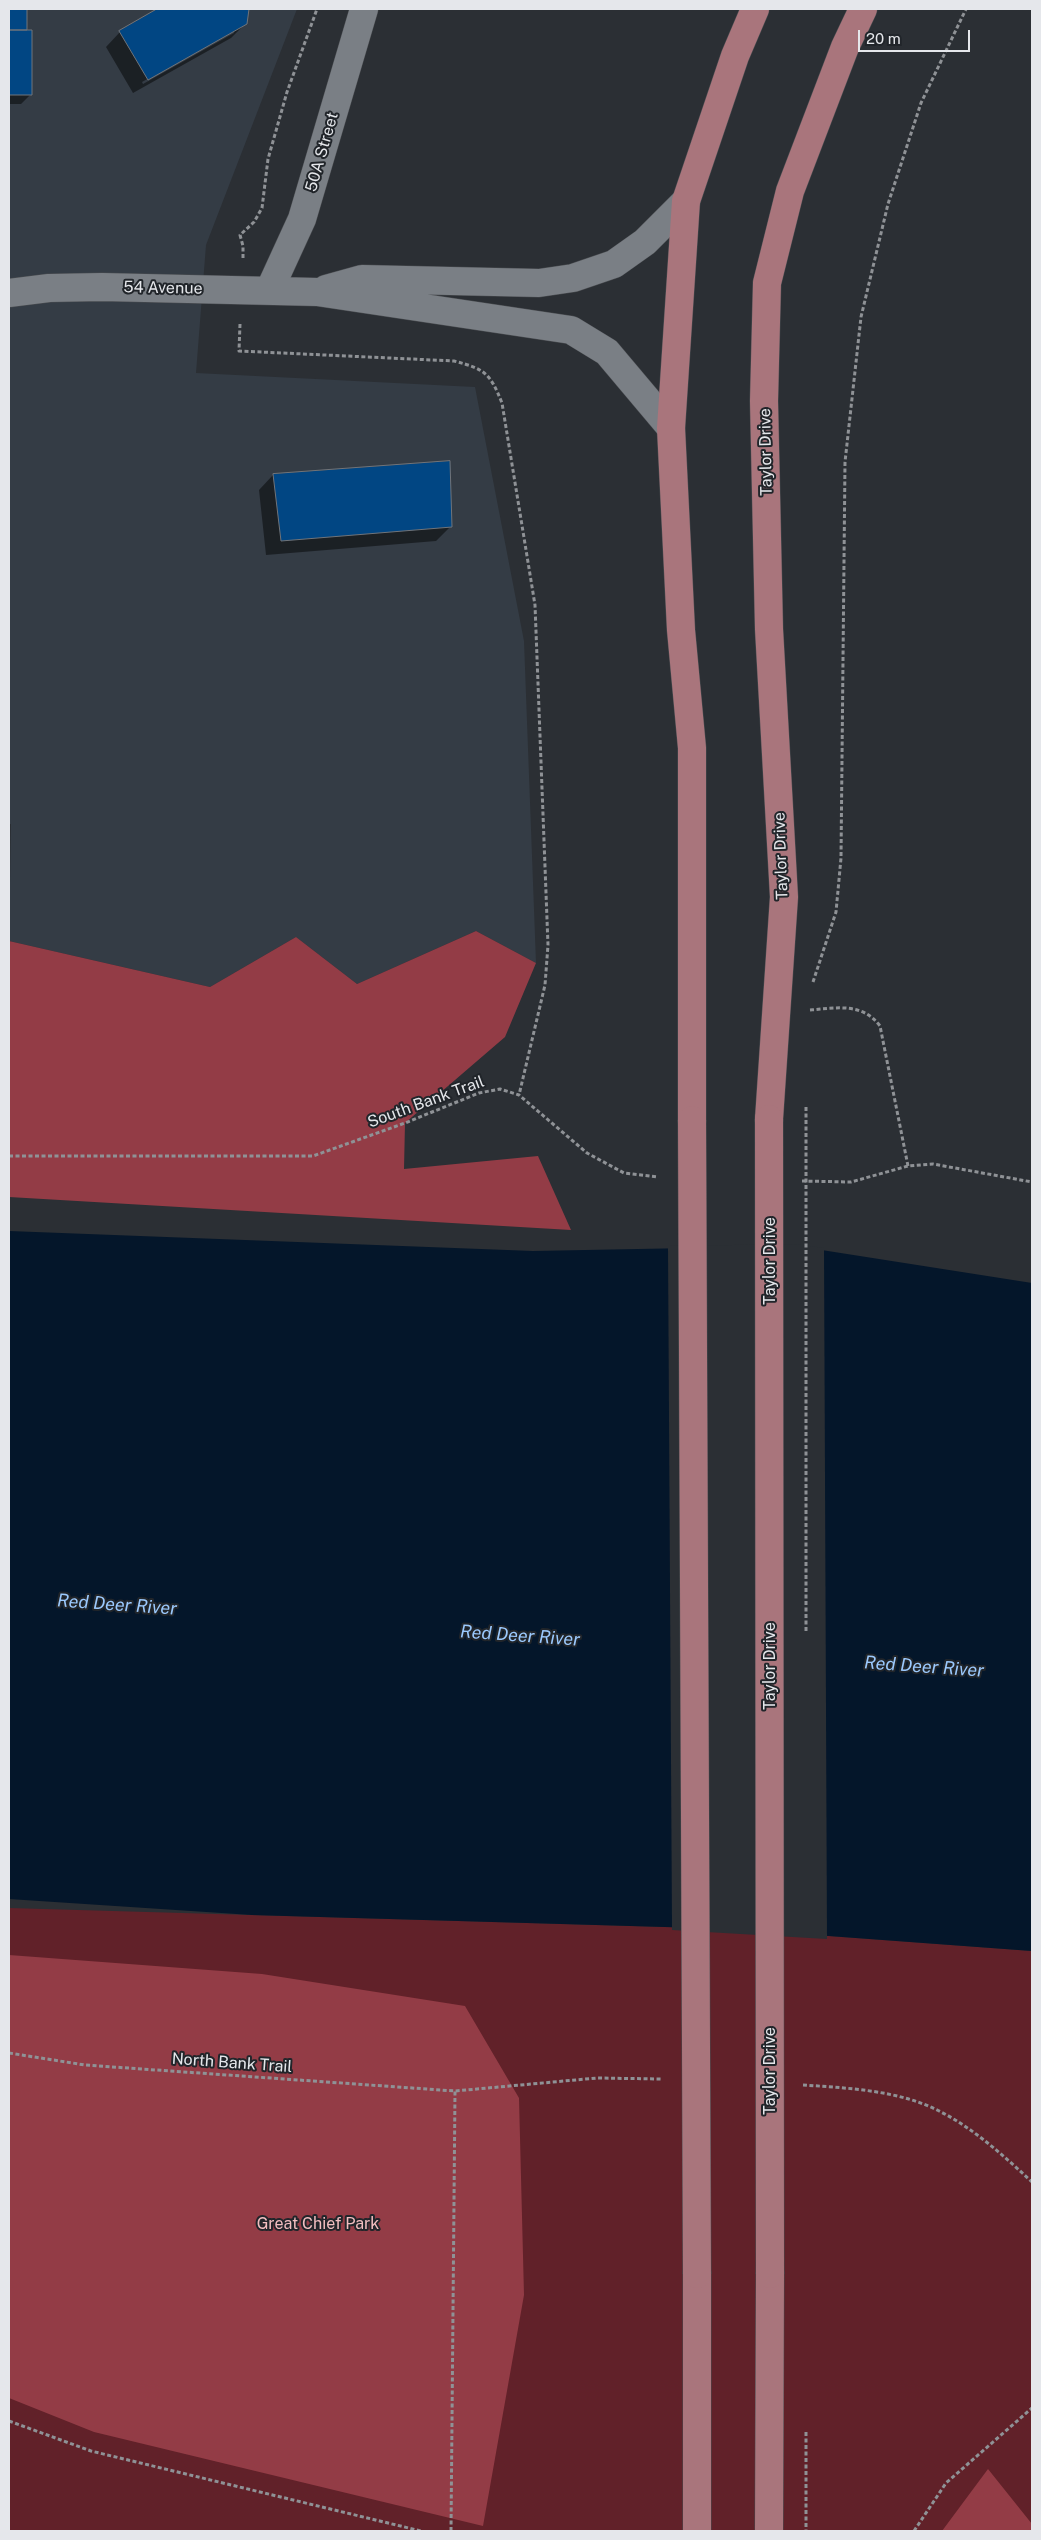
<!DOCTYPE html>
<style>
body{margin:0}
#map{position:relative;width:1041px;height:2540px;overflow:hidden;background:#2b2f34;font-family:"Public Sans",sans-serif}
canvas{display:block}
.frame{position:absolute;inset:0;border:10px solid #e5e7eb;pointer-events:none}
.scale{position:absolute;left:858px;top:30px;width:112px;height:22px;box-sizing:border-box;border:2px solid #e5e7eb;border-top:0;padding-left:6px;font-size:15px;line-height:18px;white-space:nowrap;color:#e5e7eb;-webkit-text-stroke:4px #21252a;paint-order:stroke}
</style>
<div id="map">
<canvas width="1041" height="2540"></canvas>
<div class="frame"></div>
<div class="scale">20 m</div>
</div>
<script>
const ctx = document.querySelector('canvas').getContext('2d');
ctx.lineJoin = 'round';
function paint(path, color) { ctx.fillStyle = color; ctx.fill(path, 'evenodd'); }
function stroke(path, color, width, dash) { ctx.strokeStyle = color; ctx.lineWidth = width; ctx.lineCap = dash ? 'butt' : 'round'; ctx.setLineDash(dash || []); ctx.stroke(path); }
function drawText(font, color, halo, rows, align = 'center') {
  ctx.font = font + ' "Public Sans",sans-serif'; ctx.lineWidth = 4; ctx.setLineDash([]); ctx.textBaseline = 'middle'; ctx.strokeStyle = halo; ctx.fillStyle = color; for (const [text, x, y, turn = 0] of rows) {
    ctx.save(); ctx.translate(x, y); ctx.rotate((+turn || 0) * Math.PI / 180); ctx.textAlign = isNaN(turn) ? turn : align; if (halo) ctx.strokeText(text, 0, 0); ctx.fillText(text, 0, 0); ctx.restore();
  }
}
const built = new Path2D(`
 M 9,9 L 297,9 L 206,245 L 196,373 L 475,387 L 524,641 L 536,963 L 476,931 L 357,984 L 296,937 L 210,987 L 9,941 L 11,824 L 9,824 Z`);
const green = new Path2D(`
 M 9,1908 L 734,1929 L 1032,1951 L 1032,2531 L 9,2531 Z`);
const forest = new Path2D(`
 M 476,931 L 536,963 L 505,1037 L 405,1123 L 404,1169 L 538,1156 L 571,1230 L 9,1197 L 9,941 L 210,987 L 296,937 L 357,984 Z
 M 9,1955 L 262,1974 L 465,2006 L 519,2098 L 524,2295 L 483,2526 L 94,2432 L 9,2398 Z
 M 988,2469 L 1032,2524 L 1032,2531 L 942,2531 Z`);
const water = new Path2D(`
 M 9,1231 L 533,1251 L 796,1246 L 1032,1283 L 1032,1951 L 734,1929 L 252,1915 L 9,1899 Z`);
const pier = new Path2D(`
 M 796,1244 L 824,1248 L 827,1939 L 672,1930 L 668,1246 Z`);
const shadow = new Path2D(`
 M 9,9 L 26,9 L 31,94 L 21,104 L 9,104 Z
 M 159,9 L 248,9 L 246,23 L 231,38 L 133,93 L 106,47 L 120,32 ZM 234,30 L 234,33 L 143,84 L 142,82 Z
 M 273,475 L 451,526 L 436,541 L 266,555 L 259,490 Z`);
const building = new Path2D(`
 M 9,9 L 27,9 L 27,30 L 9,30 Z
 M 157,9 L 249,9 L 247,24 L 148,80 L 119,31 Z
 M 9,30 L 32,30 L 32,95 L 9,95 Z
 M 450,461 L 452,527 L 281,541 L 273,474 Z`);
const path = new Path2D(`
 M 243,258 L 243,246 L 240,235 L 254,222 L 262,208 L 268,159 L 287,92 L 317,9
 M 240,324 L 239,351 L 454,361 C 485,369 490,373 502,403 L 535,605 L 548,945 L 545,985 L 519,1095
 M 813,982 L 836,912 L 841,858 L 845,462 L 861,317 L 888,204 L 921,103 L 966,9
 M 810,1010 C 836,1008 862,1002 880,1026 L 908,1166
 M 806,1107 L 806,1119
 M 9,1156 L 313,1156 L 405,1123 L 479,1093 L 500,1089 L 519,1095 L 587,1153 L 624,1173 L 658,1177
 M 802,1181 L 851,1182 L 908,1166 L 933,1164 L 1032,1182
 M 9,2053 L 85,2065 L 455,2091 L 597,2078 L 662,2079
 M 803,2085 C 847,2088 895,2090 935,2109 C 971,2126 1003,2155 1032,2182
 M 9,2421 L 91,2451 L 421,2531
 M 806,2432 L 806,2531
 M 451,2531 L 455,2091
 M 914,2531 L 946,2483 L 1032,2408`);
const minor = new Path2D(`
 M 326,289 L 362,279 L 539,283 L 573,278 L 614,264 L 645,242 L 686,201
 M 269,291 L 302,219 L 364,9
 M 9,293 L 49,288 L 102,287 L 317,292 L 571,330 L 607,352 L 671,428`);
const major = new Path2D(`
 M 769,1119 L 784,897 L 769,629 L 764,401 L 767,283 L 790,191 L 845,47 L 863,9
 M 692,1120 L 692,748 L 681,630 L 671,428 L 686,201 L 735,56 L 755,9
 M 697,2274 L 697,2531
 M 769,2531 L 770,2274`);
const pathBridge = new Path2D(`
 M 806,1631 L 806,1119`);
const majorBridge = new Path2D(`
 M 769,1119 L 770,2274
 M 692,1120 L 697,2274`);
const streetNames = [
 ["50A Street",322,152,-74],
 ["54 Avenue",163,288,1],
 ["Taylor Drive",766,452,-91],
 ["Taylor Drive",781,856,-92],
 ["South Bank Trail",426,1102,-20],
 ["Taylor Drive",770,1261,-90],
 ["Taylor Drive",770,1666,-90],
 ["North Bank Trail",232,2063,4],
 ["Taylor Drive",770,2071,-90]
];
const parkNames = [
 ["Great Chief Park",318,2224]
];
const waterNames = [
 ["Red Deer River",117,1605,4],
 ["Red Deer River",520,1636,4],
 ["Red Deer River",924,1667,4]
];
paint(built, '#343c45');
paint(green, '#612129');
paint(forest, '#933c46');
paint(water, '#04162a');
paint(pier, '#2b2f34');
paint(shadow, '#0007');
paint(building, '#014683');
stroke(building, '#70747a', 1);
stroke(minor, '#4a4d51', 29);
stroke(major, '#4a4d51', 29);
stroke(path, '#8f9296', 3, [4, 2.5]);
stroke(minor, '#7a7f85', 28);
stroke(major, '#a9757c', 28);
stroke(majorBridge, '#4a4d51', 29, []);
stroke(pathBridge, '#8f9296', 3, [4, 2.5]);
stroke(majorBridge, '#a9757c', 28);
drawText('16px', '#e5e7eb', '#21252a', streetNames);
drawText('16px', '#f2bec0', '#21252a', parkNames);
drawText('italic 18px', '#9bc9fd', '#21252a', waterNames);
</script>
